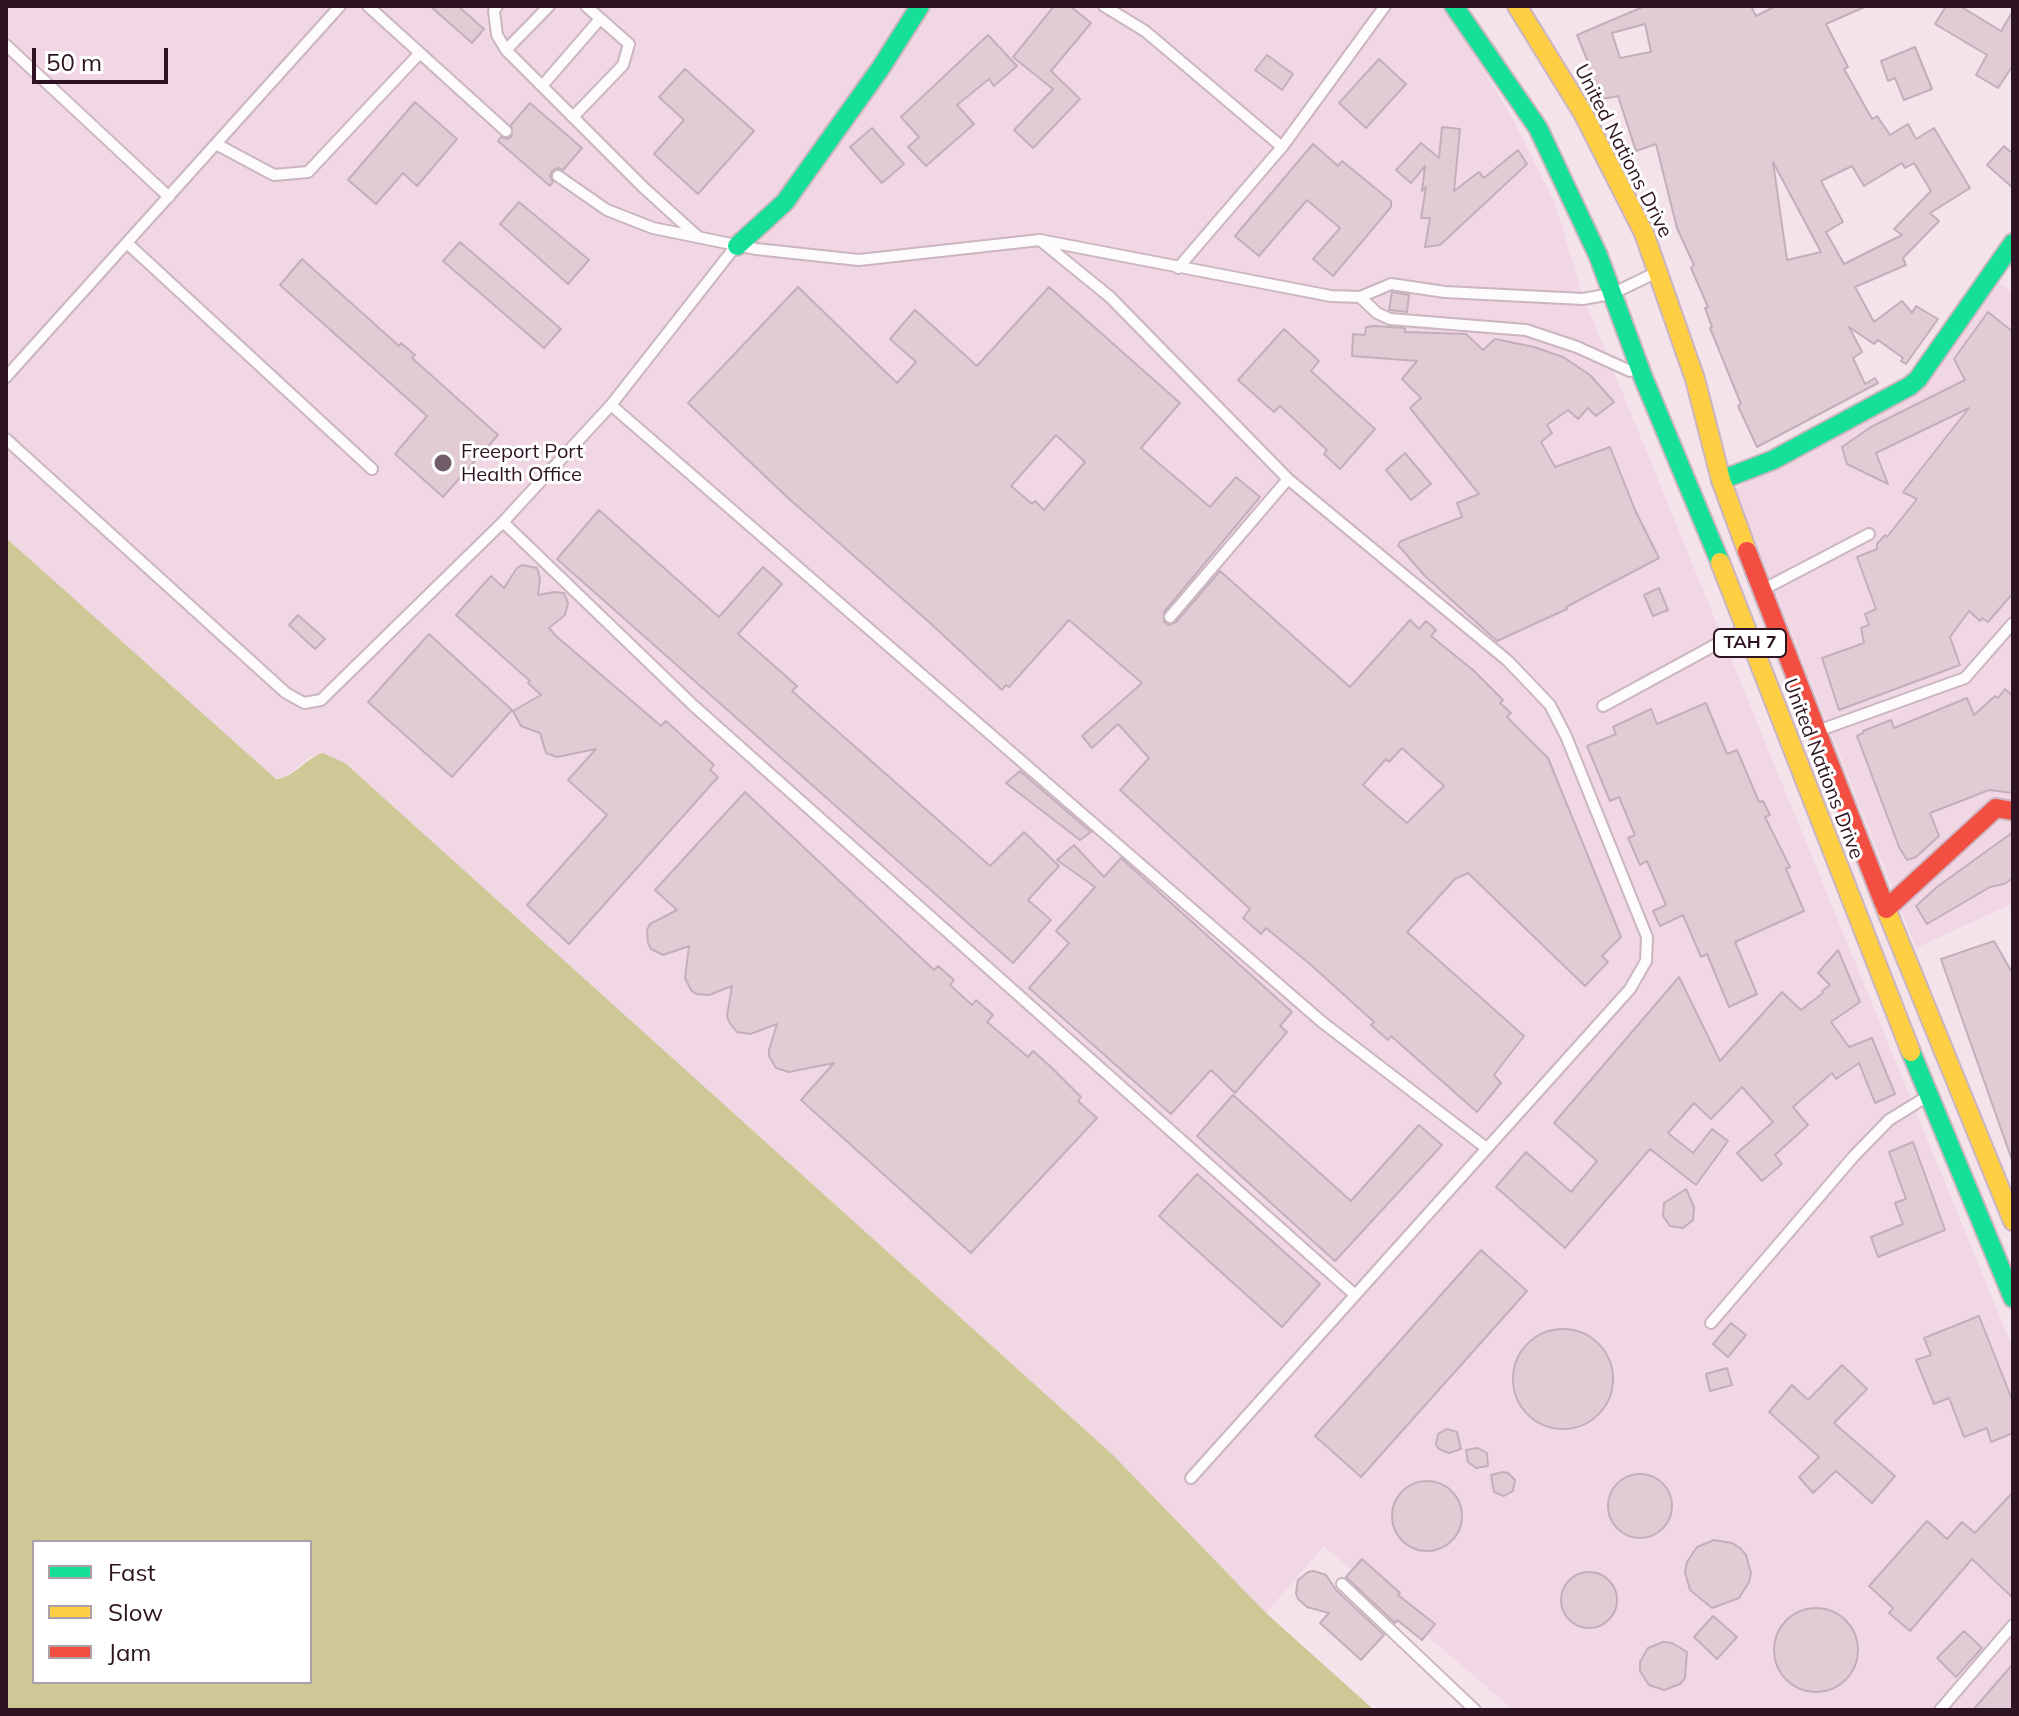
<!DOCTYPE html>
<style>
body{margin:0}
#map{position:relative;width:2019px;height:1716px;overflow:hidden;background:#f4e3eb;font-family:Mulish,sans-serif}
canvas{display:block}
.frame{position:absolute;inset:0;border:8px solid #2e1423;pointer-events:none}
.legend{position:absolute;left:32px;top:1540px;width:280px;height:144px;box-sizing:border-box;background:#fff;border:2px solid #aba1a7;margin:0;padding:10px 14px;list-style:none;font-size:24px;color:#2e1423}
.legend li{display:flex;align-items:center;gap:16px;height:40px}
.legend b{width:40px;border:2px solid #aba1a7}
.scale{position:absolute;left:32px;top:48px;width:136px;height:36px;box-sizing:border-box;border:4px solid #2e1423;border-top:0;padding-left:10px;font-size:24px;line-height:28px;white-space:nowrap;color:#2e1423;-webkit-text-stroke:6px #fff;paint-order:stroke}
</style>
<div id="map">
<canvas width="2019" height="1716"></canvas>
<div class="frame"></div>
<ul class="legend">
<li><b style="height:10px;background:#16e098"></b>Fast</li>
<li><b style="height:10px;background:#ffcf43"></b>Slow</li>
<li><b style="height:10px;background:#f24e42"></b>Jam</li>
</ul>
<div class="scale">50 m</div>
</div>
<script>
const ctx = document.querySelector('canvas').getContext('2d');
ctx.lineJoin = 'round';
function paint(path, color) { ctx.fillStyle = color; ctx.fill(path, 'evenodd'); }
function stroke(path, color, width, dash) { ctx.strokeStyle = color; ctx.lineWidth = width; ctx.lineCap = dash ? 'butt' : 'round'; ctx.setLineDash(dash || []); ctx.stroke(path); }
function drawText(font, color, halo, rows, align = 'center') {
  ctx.font = font + ' Mulish,sans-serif'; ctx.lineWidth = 6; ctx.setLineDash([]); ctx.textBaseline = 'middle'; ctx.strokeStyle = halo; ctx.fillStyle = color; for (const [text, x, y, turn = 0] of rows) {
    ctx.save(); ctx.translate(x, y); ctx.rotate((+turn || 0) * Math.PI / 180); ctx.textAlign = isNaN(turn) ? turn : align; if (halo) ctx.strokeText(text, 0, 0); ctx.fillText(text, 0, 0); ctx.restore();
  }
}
const built = new Path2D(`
 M 6,6 L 1445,6 L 1512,117 L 1554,201 L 1583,296 L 2013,1349 L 2013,1710 L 1513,1710 L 1324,1546 L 1266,1613 L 1113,1455 L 345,763 L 311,756 L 281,780 L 267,773 L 6,538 Z
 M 1999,283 L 2013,293 L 2013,903 L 1916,948 L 1735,489 L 1933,367 Z`);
const water = new Path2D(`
 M 6,538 L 276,779 C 293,779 305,758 323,753 L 345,763 L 1113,1455 L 1266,1613 L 1374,1710 L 6,1710 ZM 34,1542 L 310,1542 L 310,1682 L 34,1682 Z`);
const building = new Path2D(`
 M 430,6 L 458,6 L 484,29 L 472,43 Z
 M 1054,6 L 1070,6 L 1091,23 L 1051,71 L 1080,99 L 1033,148 L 1014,130 L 1053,89 L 1013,57 Z
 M 1645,6 L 1751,6 L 1756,16 L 1776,6 L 1867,6 L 1826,24 L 1848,67 L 1844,69 L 1872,119 L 1877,116 L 1890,135 L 1908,124 L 1916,139 L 1934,128 L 1970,188 L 1930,213 L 1939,221 L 1903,258 L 1906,265 L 1855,287 L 1874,322 L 1902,301 L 1912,313 L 1916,306 L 1938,319 L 1906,364 L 1901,361 L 1903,358 L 1878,340 L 1874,344 L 1849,327 L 1862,352 L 1853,358 L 1865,384 L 1875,378 L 1878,383 L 1757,447 L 1738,406 L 1741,404 L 1710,328 L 1712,327 L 1705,308 L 1708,307 L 1691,268 L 1694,265 L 1677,228 L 1656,144 L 1636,151 L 1618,96 L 1603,99 L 1589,70 L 1590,67 L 1577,35 ZM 1645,24 L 1651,52 L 1620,58 L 1612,33 ZM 1773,162 L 1821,252 L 1787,260 ZM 1902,163 L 1905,168 L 1914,163 L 1931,191 L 1894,229 L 1902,235 L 1844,264 L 1826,232 L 1843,222 L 1821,181 L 1852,166 L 1864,186 Z
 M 1946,6 L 1960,6 L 2001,31 L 2013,11 L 2013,65 L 1998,88 L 1976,75 L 1987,55 L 1935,24 Z
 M 988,35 L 1017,66 L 994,86 L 989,79 L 957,105 L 974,124 L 926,166 L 908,147 L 919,137 L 901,117 Z
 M 1915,47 L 1932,89 L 1904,100 L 1895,78 L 1888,81 L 1881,61 Z
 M 1267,55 L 1293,74 L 1282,90 L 1255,70 Z
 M 1379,59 L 1406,84 L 1366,128 L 1339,103 Z
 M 685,69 L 754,131 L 698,194 L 654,154 L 684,120 L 659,97 Z
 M 415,102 L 457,139 L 417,186 L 403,173 L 376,204 L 348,180 Z
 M 530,103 L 582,148 L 563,170 L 558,168 L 552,171 L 550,176 L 553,182 L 550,186 L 498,141 L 501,137 L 508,139 L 512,136 L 511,125 Z
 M 1442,127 L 1460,129 L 1454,191 L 1479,172 L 1484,178 L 1518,150 L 1527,164 L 1440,245 L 1425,247 L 1430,218 L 1421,218 L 1426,187 L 1422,191 L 1425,166 L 1411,183 L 1396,170 L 1421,143 L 1439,158 Z
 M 872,128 L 904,164 L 882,183 L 850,147 Z
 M 1313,144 L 1338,166 L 1342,161 L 1391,201 L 1391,207 L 1333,276 L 1313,259 L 1340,228 L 1307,200 L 1259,256 L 1235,236 Z
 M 2004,146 L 2013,154 L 2013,188 L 1987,165 Z
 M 519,202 L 589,260 L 568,284 L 500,224 Z
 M 460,242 L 561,329 L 544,348 L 443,261 Z
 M 302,259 L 399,346 L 401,343 L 415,355 L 412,358 L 498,435 L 443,497 L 395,454 L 427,416 L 280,285 Z
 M 798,287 L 897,383 L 916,362 L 890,339 L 915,310 L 977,366 L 1049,287 L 1180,403 L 1141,448 L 1210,507 L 1236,477 L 1260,497 L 1164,612 L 1164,622 L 1169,625 L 1176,622 L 1220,571 L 1350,687 L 1410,620 L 1419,629 L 1426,621 L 1436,630 L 1431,636 L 1473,670 L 1503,700 L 1500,703 L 1511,713 L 1507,717 L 1548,758 L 1621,937 L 1602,956 L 1608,962 L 1585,986 L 1468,873 L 1455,879 L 1407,932 L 1524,1036 L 1494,1075 L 1501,1083 L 1477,1112 L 1391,1036 L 1388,1040 L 1371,1025 L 1374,1022 L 1310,964 L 1266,928 L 1261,934 L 1243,918 L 1250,909 L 1120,790 L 1149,758 L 1118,724 L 1092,748 L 1082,736 L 1142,683 L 1069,620 L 1009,687 L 1006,685 L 1002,690 L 929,622 L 787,497 L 688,403 ZM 1056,435 L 1085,462 L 1044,510 L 1035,501 L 1032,504 L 1011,486 ZM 1402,748 L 1444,786 L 1407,823 L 1363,785 L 1386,759 L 1389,762 Z
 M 1392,292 L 1409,295 L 1407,312 L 1389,310 Z
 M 1988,312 L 2013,332 L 2013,593 L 1988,622 L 1982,618 L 1980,621 L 1969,611 L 1950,637 L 1960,665 L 1839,710 L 1822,658 L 1864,643 L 1861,628 L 1869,625 L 1865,614 L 1876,609 L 1857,557 L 1877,549 L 1877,544 L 1885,535 L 1887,537 L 1917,499 L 1903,492 L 1969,408 L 1876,453 L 1888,484 L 1847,464 L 1842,447 L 1871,427 L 1965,380 L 1954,359 Z
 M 1374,326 L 1405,328 L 1405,332 L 1466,334 L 1483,350 L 1495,339 L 1534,347 L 1563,357 L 1590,375 L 1614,402 L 1596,416 L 1588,408 L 1578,419 L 1568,410 L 1547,425 L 1552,433 L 1541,442 L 1555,467 L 1610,447 L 1635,510 L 1659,558 L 1566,607 L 1567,609 L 1497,641 L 1425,576 L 1398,545 L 1401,541 L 1462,517 L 1457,503 L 1479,494 L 1410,408 L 1421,398 L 1402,379 L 1417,361 L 1352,356 L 1353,334 L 1365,335 L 1366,327 Z
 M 1284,329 L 1319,361 L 1311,371 L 1375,429 L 1340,469 L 1324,454 L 1327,450 L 1280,406 L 1274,412 L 1238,380 Z
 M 1405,453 L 1431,484 L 1411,500 L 1386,470 Z
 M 599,510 L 719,617 L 763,567 L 782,584 L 738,634 L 797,686 L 792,691 L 990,866 L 1024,832 L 1059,866 L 1028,900 L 1051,920 L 1013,963 L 557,559 Z
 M 522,565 L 537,568 L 540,578 L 538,595 L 554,592 L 564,593 L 568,603 L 565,615 L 549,628 L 556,636 L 661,726 L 666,721 L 714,765 L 710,770 L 718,777 L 569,944 L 527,905 L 607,815 L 568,780 L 596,749 L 557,757 L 546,753 L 540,733 L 521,726 L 513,711 L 541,695 L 528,683 L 530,681 L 456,615 L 491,576 L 504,588 L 517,568 Z
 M 1659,588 L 1668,610 L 1653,616 L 1644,595 Z
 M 298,615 L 325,639 L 315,649 L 289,625 Z
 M 429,634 L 512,710 L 452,777 L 368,702 Z
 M 2005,689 L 2013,696 L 2013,793 L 1989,790 L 1930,813 L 1939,836 L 1916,857 L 1907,860 L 1899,847 L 1857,736 L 1863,733 L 1863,731 L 1891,720 L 1894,728 L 1967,698 L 1974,715 L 1995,696 L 1998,698 Z
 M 1706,703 L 1727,754 L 1737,750 L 1759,802 L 1763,801 L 1770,815 L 1765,817 L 1790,867 L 1786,869 L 1804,911 L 1735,942 L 1757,994 L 1729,1007 L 1707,954 L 1701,957 L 1683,915 L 1660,926 L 1653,911 L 1666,905 L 1647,861 L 1640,865 L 1628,838 L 1635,835 L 1619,797 L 1610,801 L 1587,746 L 1616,734 L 1613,727 L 1651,709 L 1657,724 Z
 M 1020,771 L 1091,832 L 1080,840 L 1006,783 Z
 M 745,792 L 934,970 L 938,966 L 954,980 L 950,985 L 972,1005 L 976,1000 L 993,1015 L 987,1022 L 1028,1057 L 1033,1051 L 1050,1066 L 1081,1097 L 1078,1101 L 1097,1118 L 971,1253 L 801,1100 L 834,1063 L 789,1072 L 776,1068 L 769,1056 L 769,1050 L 777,1024 L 750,1034 L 737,1032 L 729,1022 L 727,1016 L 732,986 L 709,995 L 696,994 L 691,990 L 685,978 L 689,946 L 663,955 L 651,949 L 648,943 L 647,930 L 650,924 L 677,910 L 655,890 Z
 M 2013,832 L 2013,878 L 2004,884 L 1990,887 L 1927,924 L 1916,906 L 1937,887 Z
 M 1074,845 L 1104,877 L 1121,858 L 1292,1012 L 1280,1026 L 1287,1032 L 1235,1093 L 1211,1070 L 1171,1114 L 1029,988 L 1069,943 L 1056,931 L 1095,887 L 1057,860 Z
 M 1994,941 L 2013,974 L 2012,1160 L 1941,959 Z
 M 1838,950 L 1860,1002 L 1831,1022 L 1849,1047 L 1872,1038 L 1895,1094 L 1875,1103 L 1859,1063 L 1836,1079 L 1832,1073 L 1793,1107 L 1808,1125 L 1775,1155 L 1782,1164 L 1762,1181 L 1737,1153 L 1773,1122 L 1742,1087 L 1711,1119 L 1694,1103 L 1668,1133 L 1693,1153 L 1712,1129 L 1728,1141 L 1696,1185 L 1650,1149 L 1565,1248 L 1496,1187 L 1526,1152 L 1571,1192 L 1597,1161 L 1554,1123 L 1679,977 L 1720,1061 L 1782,992 L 1801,1010 L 1823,993 L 1822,991 L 1830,985 L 1818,973 Z
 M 1233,1095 L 1351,1201 L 1419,1125 L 1442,1145 L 1335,1261 L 1197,1136 Z
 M 1913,1142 L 1945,1230 L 1878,1257 L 1871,1237 L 1903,1224 L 1895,1203 L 1906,1199 L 1889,1152 Z
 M 1197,1174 L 1320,1284 L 1282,1327 L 1159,1216 Z
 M 1686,1189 L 1694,1207 L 1693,1220 L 1683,1228 L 1670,1226 L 1663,1216 L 1664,1203 Z
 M 1481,1250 L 1527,1291 L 1361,1477 L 1315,1436 Z
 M 1979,1316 L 2013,1402 L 2013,1433 L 1991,1442 L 1987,1428 L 1964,1437 L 1949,1398 L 1934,1404 L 1916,1360 L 1931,1355 L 1924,1338 Z
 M 1731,1323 L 1746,1335 L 1728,1357 L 1713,1344 Z
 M1513 1379a50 50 0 1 1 100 0a50 50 0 1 1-100 0Z
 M 1842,1365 L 1867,1389 L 1834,1423 L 1895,1476 L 1872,1503 L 1836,1471 L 1813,1493 L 1799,1477 L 1819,1457 L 1769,1412 L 1792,1385 L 1808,1400 Z
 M 1727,1368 L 1732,1385 L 1710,1391 L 1706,1374 Z
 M 1447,1429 L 1457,1432 L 1461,1449 L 1449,1453 L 1439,1449 L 1436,1445 L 1438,1434 Z
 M 1478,1448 L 1487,1453 L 1488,1466 L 1476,1468 L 1468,1462 L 1466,1450 Z
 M 1503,1472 L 1508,1473 L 1515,1480 L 1513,1491 L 1504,1496 L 1494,1492 L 1491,1475 Z
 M1608 1506a32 32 0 1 1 64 0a32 32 0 1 1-64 0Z
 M1392 1516a35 35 0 1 1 70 0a35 35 0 1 1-70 0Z
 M 2013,1492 L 2013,1598 L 1972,1559 L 1910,1631 L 1889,1613 L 1893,1608 L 1869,1586 L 1927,1521 L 1947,1539 L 1962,1522 L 1975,1533 Z
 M 1714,1540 L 1732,1543 L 1740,1548 L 1746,1555 L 1751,1573 L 1749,1582 L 1739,1598 L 1712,1608 L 1690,1590 L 1685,1572 L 1687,1562 L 1697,1547 Z
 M 1362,1559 L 1400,1593 L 1398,1595 L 1435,1624 L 1422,1640 L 1397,1620 L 1395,1623 L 1346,1577 Z
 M 1314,1571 L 1326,1575 L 1336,1590 L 1384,1635 L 1361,1660 L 1320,1623 L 1329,1613 L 1307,1607 L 1298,1599 L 1296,1593 L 1298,1580 L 1308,1572 Z
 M1561 1600a28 28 0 1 1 56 0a28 28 0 1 1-56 0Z
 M1774 1650a42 42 0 1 1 84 0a42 42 0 1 1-84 0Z
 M 1713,1616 L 1737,1637 L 1717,1659 L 1694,1637 Z
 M 1964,1631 L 1982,1648 L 1956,1677 L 1937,1658 Z
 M 1663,1642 L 1672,1643 L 1687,1652 L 1685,1678 L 1680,1684 L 1664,1690 L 1649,1685 L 1640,1671 L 1640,1662 L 1648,1648 Z
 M 2013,1664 L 2013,1710 L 1973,1710 Z`);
const lane = new Path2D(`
 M 368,6 L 506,131
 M 497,6 L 494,11 L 497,35 L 506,50 L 643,187 L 697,236
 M 1104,6 L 1145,31 L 1282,147
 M 6,45 L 169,197
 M 506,50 L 549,6
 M 542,86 L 600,19
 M 573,117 L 623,65 L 629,44 L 586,6
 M 216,144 L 274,175 L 308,172 L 419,54
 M 558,176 L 607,210 L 653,228 L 756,249 L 859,260 L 1040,240 L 1331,296 L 1360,297 L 1391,284 L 1445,292 L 1583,299 L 1605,295
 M 1040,240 L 1110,297 L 1288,479 L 1508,661 L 1550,705 L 1566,736 L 1647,937 L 1646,961 L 1630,989 L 1191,1478
 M 127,243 L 372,469
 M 1178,268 L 1282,147 L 1385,6
 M 1620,290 L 1653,274
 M 1360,297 L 1377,313 L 1390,319 L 1526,330 L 1577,347 L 1630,371
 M 6,377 L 340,6
 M 611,405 L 1322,1022 L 1485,1147
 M 6,439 L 286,693 L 304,703 L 321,700 L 503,522 L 611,405 L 735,247
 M 503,522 L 694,706 L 1354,1294
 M 1766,588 L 1869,534
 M 1170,617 L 1288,479
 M 1603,706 L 1739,632
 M 1823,729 L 1965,678 L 2013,623
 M 1711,1323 L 1854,1156 L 1889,1120 L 1923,1099
 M 1342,1584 L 1475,1710
 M 1940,1710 L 2013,1625`);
const fast = new Path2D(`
 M 1454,6 L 1538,128 L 1598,255 L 1643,377 L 1720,562
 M 737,246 L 785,202 L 880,69 L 920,6
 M 1721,480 L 1773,460 L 1910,386 L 1918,379 L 2013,243
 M 1911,1052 L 2013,1298`);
const slow = new Path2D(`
 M 1517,6 L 1583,113 L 1644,233 L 1695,379 L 1721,480 L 1747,551
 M 1720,562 L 1911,1052
 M 1884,904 L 2013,1221`);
const jam = new Path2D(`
 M 1747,551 L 1884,904
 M 1886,909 L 1996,808 L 2013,811`);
const markers = [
 [443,463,10,"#735c69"]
];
const shields = [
 [1750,643,72]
];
const shieldNames = [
 ["TAH 7",1750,643]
];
const streetNames = [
 ["United Nations Drive",1623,151,63],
 ["United Nations Drive",1823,769,69]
];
const poiNames = [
 ["Freeport Port",461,452],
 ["Health Office",461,475]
];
paint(built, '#f1d7e4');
paint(water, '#cec897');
paint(building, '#e1ccd6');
stroke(building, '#c3afb9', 2);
stroke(lane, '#cab5c0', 14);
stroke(fast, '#cab5c0', 22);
stroke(slow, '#cab5c0', 22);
stroke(jam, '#cab5c0', 22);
stroke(lane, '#fdfbfc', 10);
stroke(fast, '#16e098', 18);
stroke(slow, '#ffcf43', 18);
stroke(jam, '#f24e42', 18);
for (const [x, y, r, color] of markers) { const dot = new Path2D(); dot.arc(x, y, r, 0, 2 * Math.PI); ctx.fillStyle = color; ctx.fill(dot); stroke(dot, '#fff', 3); }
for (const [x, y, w] of shields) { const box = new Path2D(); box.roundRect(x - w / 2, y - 14, w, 28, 6); ctx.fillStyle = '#fff'; ctx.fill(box); stroke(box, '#2e1423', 2); }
drawText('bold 18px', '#2e1423', null, shieldNames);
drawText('20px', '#2e1423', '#fff', streetNames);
drawText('20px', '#2e1423', '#fff', poiNames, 'left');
</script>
